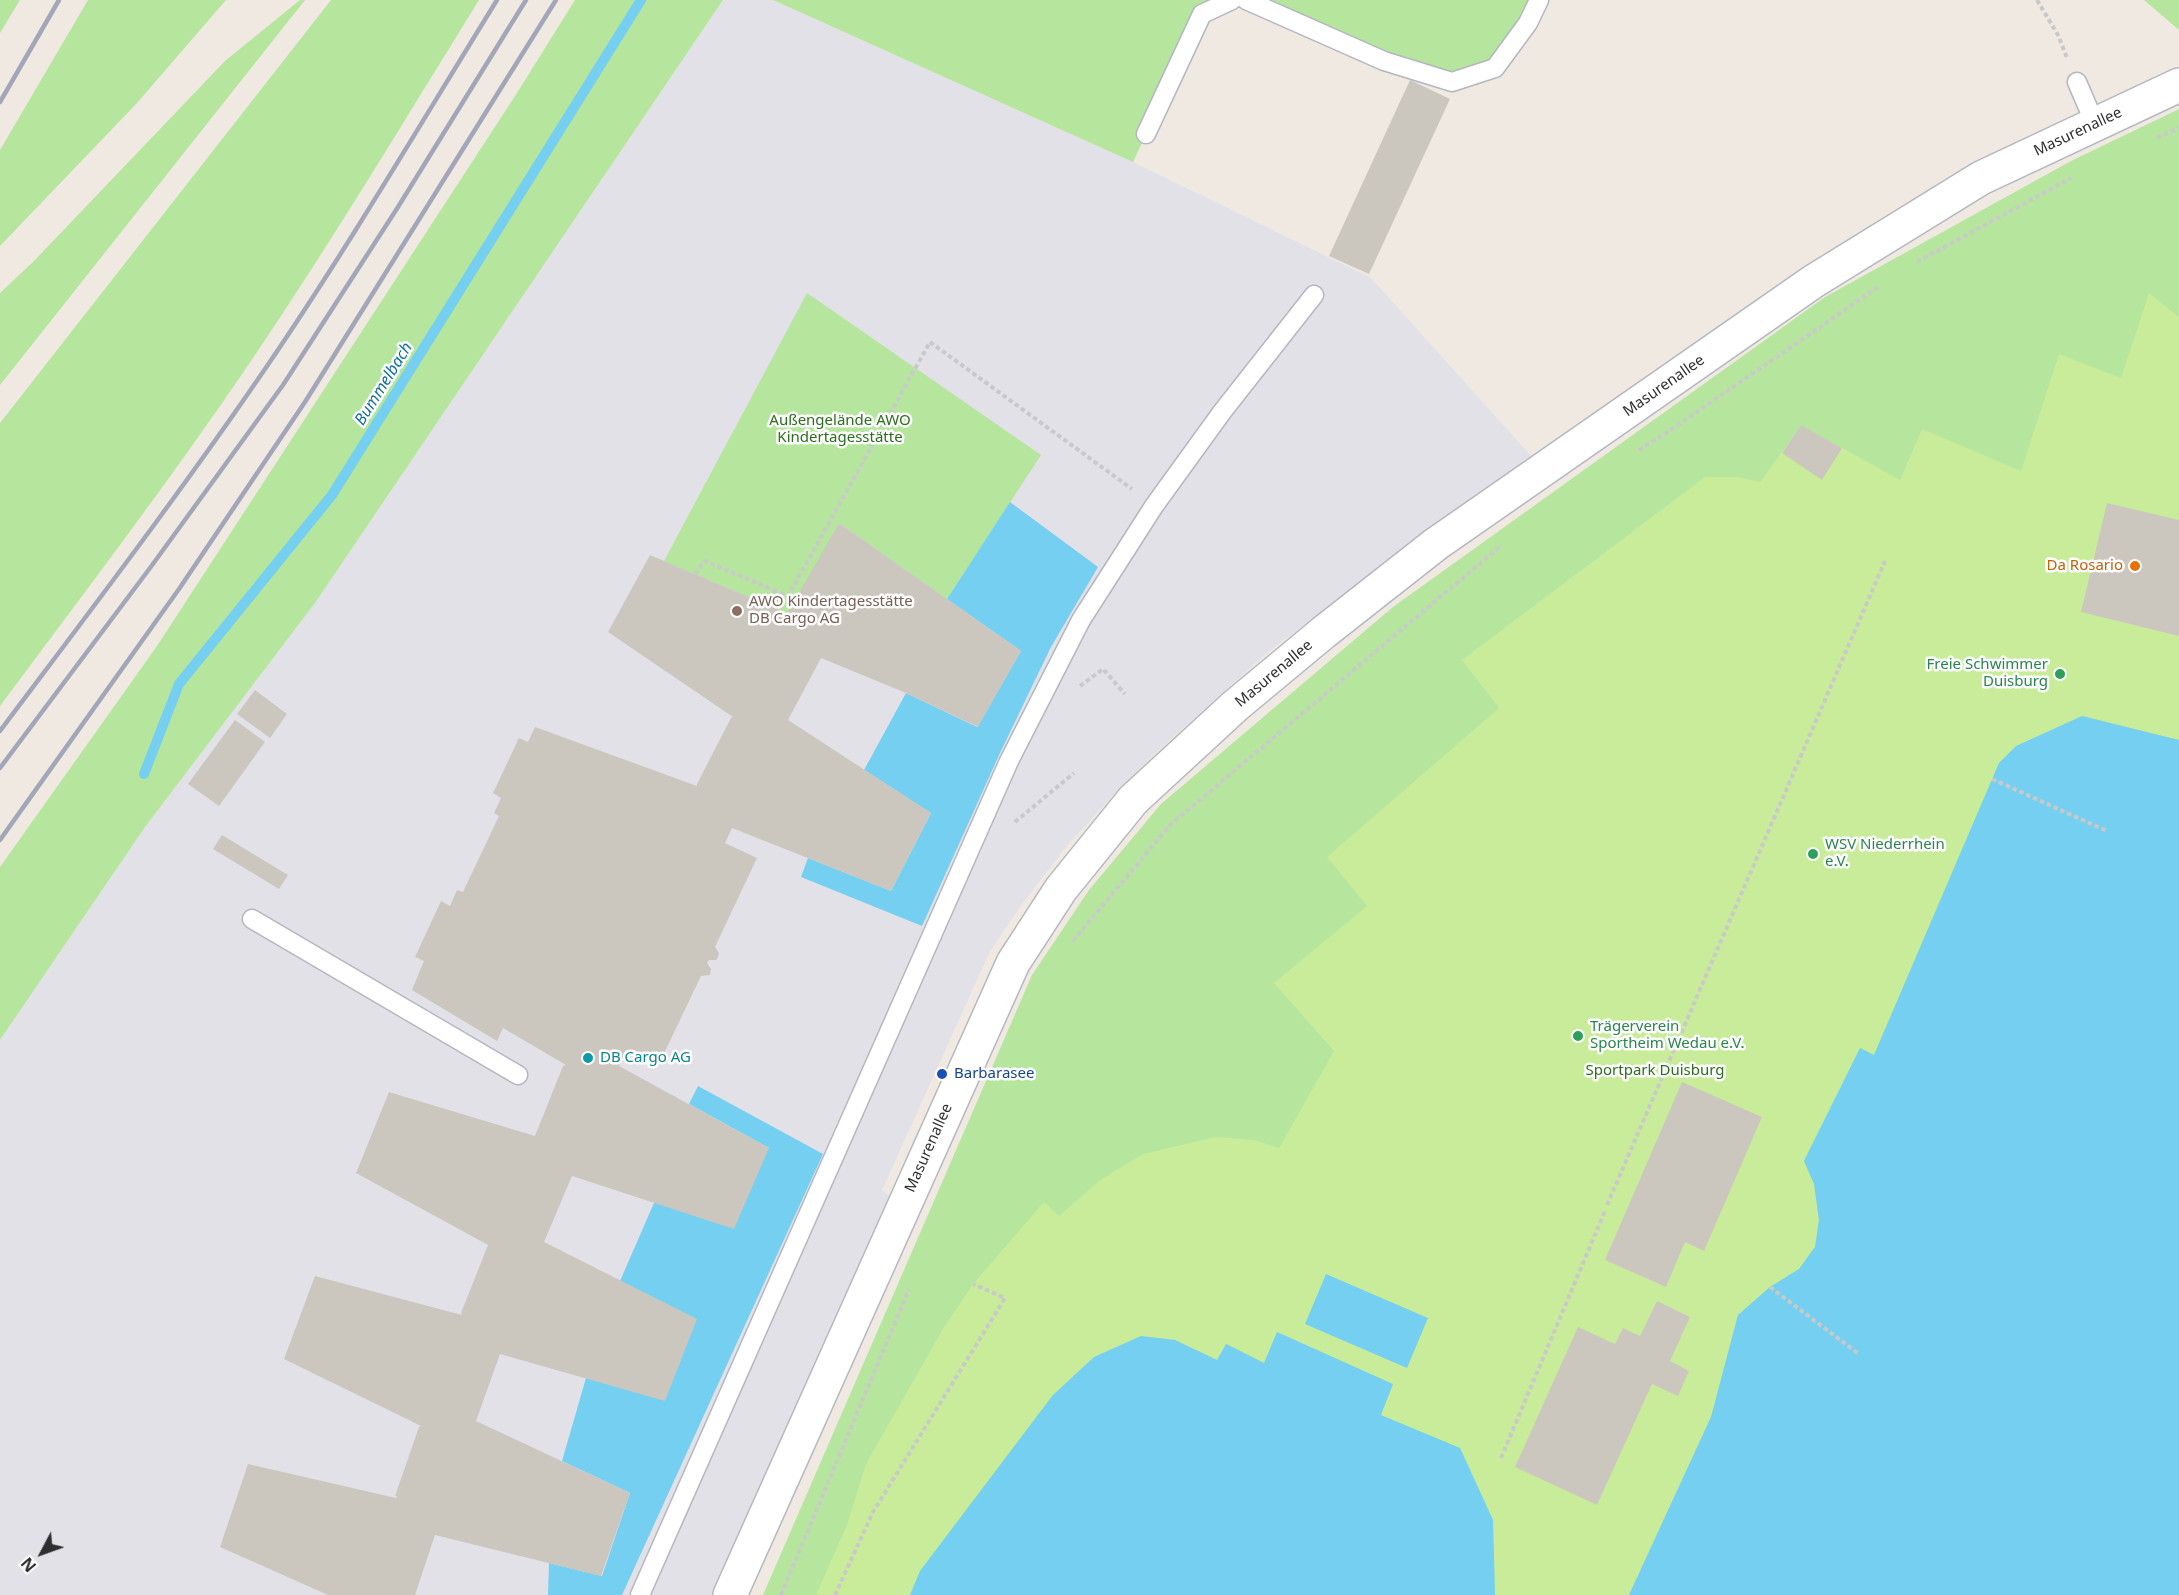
<!DOCTYPE html>
<meta charset="utf-8">
<style>
body{margin:0}
#map{position:relative;width:2179px;height:1595px;overflow:hidden;background:#efe9e1;font-family:"Noto Sans",sans-serif}
canvas{display:block}
.north{position:absolute;left:12px;top:1523px;width:60px;height:60px;-webkit-text-stroke:4px #fff;paint-order:stroke;rotate:229deg;font-size:16px;font-weight:700;line-height:24px;text-align:center;color:#2e2e2e}
.north::after{content:'';display:block;margin:auto;width:21px;height:27px;background:#2e2e2e;clip-path:polygon(50% 0,100% 100%,50% 72%,0 100%)}
</style>
<div id="map">
<canvas width="2179" height="1595"></canvas>
<div class="north">N</div>
</div>
<script>
const ctx = document.querySelector('canvas').getContext('2d');
ctx.lineJoin = 'round';
function paint(path, color) { ctx.fillStyle = color; ctx.fill(path, 'evenodd'); }
function stroke(path, color, width, dash) { ctx.strokeStyle = color; ctx.lineWidth = width; ctx.lineCap = dash ? 'butt' : 'round'; ctx.setLineDash(dash || []); ctx.stroke(path); }
function drawText(font, color, halo, rows, align = 'center') {
  ctx.font = font + ' "Noto Sans",sans-serif'; ctx.lineWidth = 5; ctx.setLineDash([]); ctx.textBaseline = 'middle'; ctx.strokeStyle = halo; ctx.fillStyle = color; for (const [text, x, y, turn = 0] of rows) {
    ctx.save(); ctx.translate(x, y); ctx.rotate((+turn || 0) * Math.PI / 180); ctx.textAlign = isNaN(turn) ? turn : align; if (halo) ctx.strokeText(text, 0, 0); ctx.fillText(text, 0, 0); ctx.restore();
  }
}
const industrial = new Path2D(`
 M 723,0 L 773,0 L 1133,162 L 1371,278 L 1532,457 L 1269,651 L 1162,747 L 1118,790 L 1065,848 L 1025,900 L 990,951 L 882,1190 L 890,1196 L 712,1595 L 0,1595 L 0,1040 L 145,827 L 315,603 Z`);
const green = new Path2D(`
 M 0,0 L 20,0 L 0,33 Z
 M 88,0 L 226,0 L 137,103 L 0,246 L 0,150 Z
 M 300,0 L 305,0 L 0,385 L 0,293 L 33,262 L 225,61 Z
 M 331,0 L 479,0 C 404,121 331,243 251,361 C 171,479 85,592 0,706 L 0,423 Z
 M 575,0 L 723,0 L 315,603 L 145,827 L 0,1040 L 0,867 L 157,646 L 517,93 Z
 M 773,0 L 1232,0 L 1202,14 L 1133,162 Z
 M 1246,0 L 1539,0 L 1495,68 L 1452,82 Z
 M 2144,0 L 2179,0 L 2179,30 Z
 M 2179,109 L 2179,1595 L 763,1595 L 1032,975 L 1089,890 L 1161,804 L 1393,607 L 1825,297 L 2071,161 Z
 M 807,293 L 1041,455 L 947,599 L 839,523 L 789,614 L 664,561 Z`);
const pitch = new Path2D(`
 M 2149,293 L 2179,317 L 2179,740 L 2082,716 L 1999,763 L 1874,1055 L 1861,1048 L 1804,1160 L 1814,1184 L 1819,1220 L 1815,1247 L 1799,1269 L 1770,1287 L 1738,1315 L 1711,1417 L 1629,1595 L 1495,1595 L 1493,1520 L 1460,1448 L 1380,1415 L 1393,1384 L 1264,1363 L 1227,1344 L 1217,1360 L 1175,1340 L 1053,1395 L 920,1571 L 910,1595 L 816,1595 L 847,1525 L 866,1464 L 944,1327 L 973,1284 L 1044,1202 L 1059,1216 L 1100,1180 L 1143,1154 L 1216,1137 L 1254,1140 L 1279,1148 L 1334,1051 L 1274,983 L 1367,906 L 1327,857 L 1499,708 L 1462,660 L 1705,477 L 1737,477 L 1760,482 L 1801,425 L 1900,480 L 1922,429 L 2021,471 L 2059,354 L 2121,378 Z`);
const water = new Path2D(`
 M 1010,502 L 1098,567 L 1051,647 L 1000,753 L 922,926 L 801,877 L 808,858 L 891,891 L 931,813 L 864,770 L 906,693 L 977,727 L 1021,651 L 947,599 Z
 M 2082,716 L 2179,740 L 2179,1595 L 1629,1595 L 1711,1417 L 1738,1315 L 1770,1287 L 1799,1269 L 1815,1247 L 1819,1220 L 1814,1184 L 1804,1161 L 1860,1048 L 1874,1055 L 1999,763 L 2016,746 Z
 M 698,1086 L 823,1154 L 622,1595 L 548,1595 L 549,1563 L 602,1576 L 630,1493 L 562,1461 L 586,1378 L 620,1281 L 654,1203 L 769,1148 L 689,1104 Z
 M 1326,1274 L 1428,1318 L 1407,1368 L 1305,1324 Z
 M 1277,1332 L 1393,1384 L 1381,1415 L 1460,1448 L 1493,1520 L 1495,1595 L 910,1595 L 920,1571 L 1053,1395 L 1094,1357 L 1141,1336 L 1175,1340 L 1217,1360 L 1226,1344 L 1264,1363 Z`);
const stream = new Path2D(`
 M 144,774 L 179,684 L 332,495 L 641,0`);
const building = new Path2D(`
 M 1410,80 L 1450,99 L 1369,274 L 1329,256 Z
 M 1801,425 L 1842,448 L 1822,480 L 1782,453 Z
 M 2107,503 L 2179,520 L 2179,636 L 2081,612 Z
 M 839,523 L 1021,651 L 978,727 L 906,693 L 821,658 L 788,720 L 931,813 L 891,891 L 732,828 L 725,843 L 757,858 L 715,947 L 719,953 L 718,957 L 716,960 L 709,960 L 707,963 L 711,969 L 710,975 L 701,976 L 658,1066 L 626,1050 L 619,1066 L 769,1148 L 734,1229 L 572,1176 L 544,1242 L 697,1319 L 665,1401 L 500,1354 L 476,1421 L 630,1493 L 601,1576 L 435,1535 L 415,1595 L 328,1595 L 220,1547 L 248,1464 L 396,1498 L 397,1496 L 395,1496 L 419,1427 L 421,1426 L 284,1359 L 315,1276 L 462,1315 L 461,1313 L 488,1245 L 490,1246 L 356,1173 L 389,1092 L 535,1136 L 563,1066 L 566,1065 L 503,1028 L 497,1041 L 412,990 L 424,961 L 415,957 L 441,901 L 450,906 L 457,890 L 463,892 L 499,816 L 494,813 L 501,798 L 493,793 L 519,738 L 528,742 L 535,727 L 697,786 L 697,784 L 731,718 L 733,717 L 608,632 L 650,555 L 789,614 L 788,612 Z
 M 255,690 L 287,714 L 270,738 L 237,714 Z
 M 235,720 L 265,742 L 219,806 L 188,784 Z
 M 222,835 L 288,875 L 279,889 L 213,849 Z
 M 1682,1082 L 1762,1117 L 1704,1251 L 1685,1242 L 1666,1287 L 1605,1260 Z
 M 1657,1301 L 1690,1317 L 1670,1361 L 1689,1371 L 1678,1396 L 1652,1384 L 1597,1505 L 1515,1467 L 1578,1327 L 1615,1344 L 1623,1328 L 1640,1336 Z`);
const path = new Path2D(`
 M 2037,0 L 2058,35 L 2067,58
 M 2157,138 L 2179,128
 M 1917,262 L 2071,178
 M 1639,450 L 1675,427 L 1878,287
 M 695,574 L 705,561 L 788,596 L 930,342 L 1132,489
 M 1080,686 L 1103,669 L 1125,694
 M 1992,779 L 2107,831
 M 1015,822 L 1074,773
 M 1073,941 L 1170,825 L 1502,545
 M 1607,1205 L 1885,561
 M 1770,1287 L 1859,1354
 M 1501,1458 L 1605,1211
 M 781,1595 L 909,1289
 M 835,1595 L 873,1512 L 1005,1298 L 973,1284`);
const lane = new Path2D(`
 M 1246,0 L 1384,61 L 1452,82 L 1495,68 L 1528,23 L 1539,0
 M 2077,82 L 2095,124
 M 1146,134 L 1202,14 L 1232,0
 M 252,919 L 518,1075
 M 640,1595 L 1009,761 L 1081,620 L 1154,506 L 1222,412 L 1314,295`);
const street = new Path2D(`
 M 730,1595 L 1013,963 L 1061,889 L 1133,800 L 1235,706 L 1324,632 L 1436,544 L 1814,281 L 1981,178 L 2179,85`);
const rail = new Path2D(`
 M 0,102 L 59,0
 M 0,731 C 90,611 181,492 265,369 C 347,249 421,123 497,0
 M 0,768 L 150,568 L 283,385 L 398,207 L 526,0
 M 0,840 L 179,589 L 305,402 L 556,0`);
const markers = [
 [2135,566,6,"#e8710a"],
 [737,611,6,"#8d6e63"],
 [2060,674,6,"#2e9e5b"],
 [1813,854,6,"#2e9e5b"],
 [1578,1036,6,"#2e9e5b"],
 [588,1058,6,"#0f9aa8"],
 [942,1074,6,"#1a4fb4"]
];
const streetNames = [
 ["Masurenallee",2078,132,-25],
 ["Masurenallee",1664,386,-35],
 ["Masurenallee",1274,674,-40],
 ["Masurenallee",929,1148,-66]
];
const parkNames = [
 ["Außengelände AWO",840,421],
 ["Kindertagesstätte",840,438],
 ["Sportpark Duisburg",1655,1071]
];
const foodNames = [
 ["Da Rosario",2123,566]
];
const educationNames = [
 ["AWO Kindertagesstätte",749,602],
 ["DB Cargo AG",749,619]
];
const leisureNames = [
 ["Freie Schwimmer",2048,665,"right"],
 ["Duisburg",2048,682,"right"],
 ["WSV Niederrhein",1825,845],
 ["e.V.",1825,862],
 ["Trägerverein",1590,1027],
 ["Sportheim Wedau e.V.",1590,1044]
];
const cultureNames = [
 ["DB Cargo AG",600,1058]
];
const transitNames = [
 ["Barbarasee",954,1074]
];
const waterNames = [
 ["Bummelbach",384,384,-58]
];
paint(industrial, '#e3e1e8');
paint(green, '#b6e59e');
paint(pitch, '#c9ec9a');
paint(water, '#75cff0');
stroke(stream, '#75cff0', 10);
paint(building, '#cbc7bf');
stroke(lane, '#b4b7c1', 21);
stroke(street, '#b4b7c1', 36);
stroke(path, '#c9c9c9', 4, [4.5, 3]);
stroke(lane, '#fff', 18);
stroke(street, '#fff', 33);
stroke(rail, '#a3a6b8', 4.5);
for (const [x, y, r, color] of markers) { const dot = new Path2D(); dot.arc(x, y, r, 0, 2 * Math.PI); ctx.fillStyle = color; ctx.fill(dot); stroke(dot, '#fff', 2); }
drawText('15px', '#2e2e2e', '#fff', streetNames);
drawText('15px', '#2c6e1b', '#fff', parkNames);
drawText('15px', '#c56008', '#fff', foodNames, 'right');
drawText('15px', '#785e54', '#fff', educationNames, 'left');
drawText('15px', '#27864d', '#fff', leisureNames, 'left');
drawText('15px', '#0d838f', '#fff', cultureNames, 'left');
drawText('15px', '#164399', '#fff', transitNames, 'left');
drawText('italic 16px', '#0d6fa3', '#fff', waterNames);
</script>
